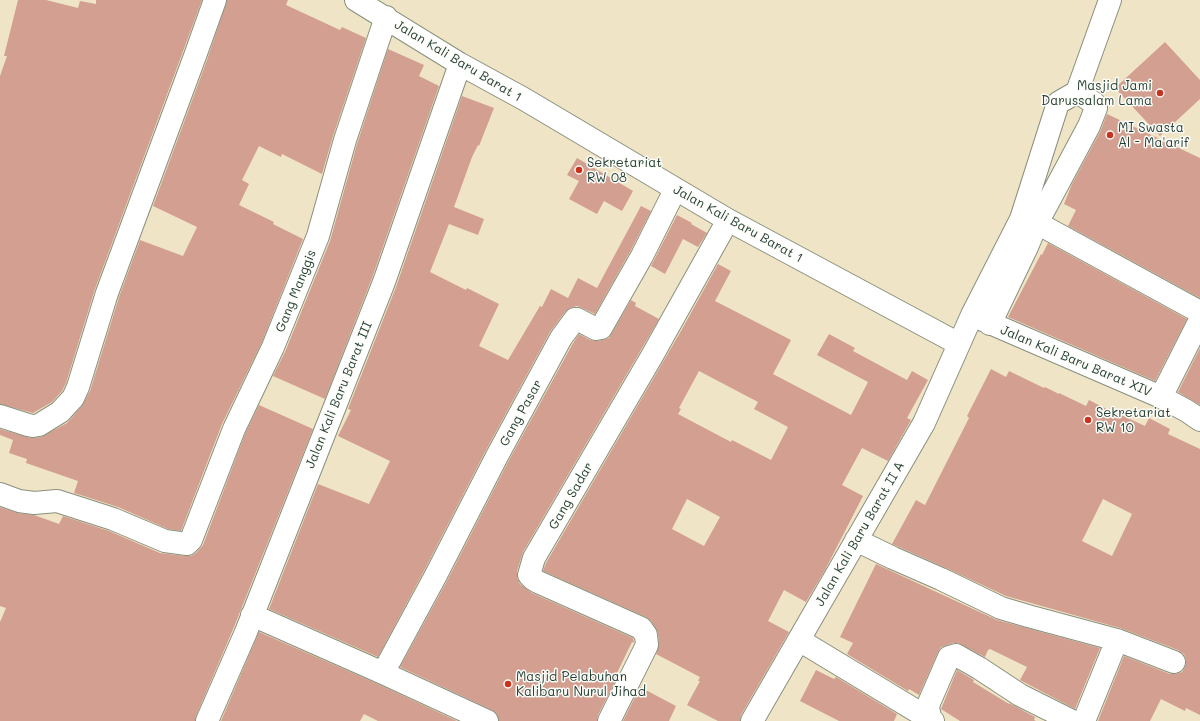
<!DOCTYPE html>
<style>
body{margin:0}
canvas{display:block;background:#f0e4c6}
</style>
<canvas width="1200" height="721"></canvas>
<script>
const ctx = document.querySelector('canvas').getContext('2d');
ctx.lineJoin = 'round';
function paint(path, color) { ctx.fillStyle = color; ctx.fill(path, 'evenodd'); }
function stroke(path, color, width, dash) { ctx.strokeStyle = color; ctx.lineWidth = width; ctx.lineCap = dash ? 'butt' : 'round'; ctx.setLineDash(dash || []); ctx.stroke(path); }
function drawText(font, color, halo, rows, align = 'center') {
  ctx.font = font + ' Mali,sans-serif'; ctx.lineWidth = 3; ctx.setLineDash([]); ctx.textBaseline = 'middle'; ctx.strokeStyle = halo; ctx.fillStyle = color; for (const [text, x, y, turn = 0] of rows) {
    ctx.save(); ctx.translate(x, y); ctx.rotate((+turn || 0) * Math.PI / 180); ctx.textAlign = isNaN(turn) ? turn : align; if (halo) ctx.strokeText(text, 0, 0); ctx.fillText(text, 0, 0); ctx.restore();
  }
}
const building = new Path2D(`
 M 18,0 L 46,0 L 78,8 L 80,1 L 96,4 L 96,0 L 202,0 L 95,289 L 66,383 L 62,391 L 52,402 L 33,413 L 0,404 L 0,76 L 7,56 L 4,56 Z
 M 227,0 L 288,0 L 286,5 L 340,30 L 342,27 L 366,38 L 333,136 L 322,174 L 282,154 L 281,157 L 259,146 L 242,180 L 249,184 L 239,205 L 274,222 L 273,224 L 303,239 L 262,342 L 222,424 L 181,531 L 168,529 L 118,507 L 74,493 L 78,481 L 26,463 L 27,459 L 9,453 L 13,440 L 0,435 L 0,429 L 31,438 L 41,437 L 67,423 L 82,406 L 90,391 L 119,297 L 140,240 L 183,256 L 197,227 L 153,206 L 207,60 Z
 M 1165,42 L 1200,80 L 1200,99 L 1160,136 L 1115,88 Z
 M 388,49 L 424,65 L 419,76 L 439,86 L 372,278 L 325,399 L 273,376 L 285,352 L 330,241 L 357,144 Z
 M 462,96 L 494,108 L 479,146 L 478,145 L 472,157 L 454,207 L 484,219 L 478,235 L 449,224 L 430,272 L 466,290 L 467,288 L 499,304 L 479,346 L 508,360 L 540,306 L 542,307 L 551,289 L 568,298 L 578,278 L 597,288 L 641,206 L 651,211 L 631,250 L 595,314 L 582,308 L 577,306 L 570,308 L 565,312 L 550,332 L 486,450 L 425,569 L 378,657 L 269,609 L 318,484 L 369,504 L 390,461 L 338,436 L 351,410 L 348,409 L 396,287 Z
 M 1107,114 L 1200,158 L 1200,298 L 1068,226 L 1076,210 L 1064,204 L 1072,184 L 1100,132 Z
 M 577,158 L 633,191 L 622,211 L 604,201 L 597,214 L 569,199 L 579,181 L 567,175 Z
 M 677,215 L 692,223 L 691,224 L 707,233 L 698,247 L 683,239 L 665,274 L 651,266 Z
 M 1048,243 L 1187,319 L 1155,381 L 1008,317 L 1041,254 L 1042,255 Z
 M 718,264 L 731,271 L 715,301 L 791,340 L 773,374 L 851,415 L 868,382 L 817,355 L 829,334 L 855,348 L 853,351 L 907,380 L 912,371 L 928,380 L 907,418 L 911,420 L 888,461 L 862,448 L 842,485 L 863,496 L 825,570 L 806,602 L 784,590 L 768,621 L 789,632 L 741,715 L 740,721 L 718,721 L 687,705 L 700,681 L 698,681 L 700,677 L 656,654 L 659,644 L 658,633 L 651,621 L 646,617 L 543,571 L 546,563 L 681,331 ZM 699,371 L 758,402 L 754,409 L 788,427 L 771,460 L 732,440 L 731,442 L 678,414 L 681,409 L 679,408 ZM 687,499 L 720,517 L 704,546 L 672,529 Z
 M 631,300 L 636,303 L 635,306 L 659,319 L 523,552 L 517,571 L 517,578 L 520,584 L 532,593 L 633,638 L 634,643 L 632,642 L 616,675 L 618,676 L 598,715 L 597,721 L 499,721 L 497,714 L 492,710 L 400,667 L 447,581 L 508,462 L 572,345 L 579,334 L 590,340 L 598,341 L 609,338 Z
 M 1200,348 L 1200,405 L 1178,392 Z
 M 991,369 L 1006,377 L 1009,371 L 1044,388 L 1045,387 L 1059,394 L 1059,393 L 1086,406 L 1089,400 L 1120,416 L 1121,415 L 1145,426 L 1149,418 L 1170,429 L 1168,434 L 1200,449 L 1200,715 L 1186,708 L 1185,711 L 1161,699 L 1150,721 L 1098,721 L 1124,656 L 1170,674 L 1176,674 L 1182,672 L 1185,667 L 1186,660 L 1184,654 L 1178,650 L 1120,628 L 1006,596 L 946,568 L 892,544 L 916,500 L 925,505 L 969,418 L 967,416 ZM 1103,499 L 1132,514 L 1112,556 L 1082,541 Z
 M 259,405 L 313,429 L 234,627 L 196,716 L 195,721 L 0,721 L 0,622 L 6,608 L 0,606 L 0,507 L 17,513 L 34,515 L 59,524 L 63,516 L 109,531 L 160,553 L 185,556 L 191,556 L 196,553 L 203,545 L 245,434 Z
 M 876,564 L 997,620 L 1100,648 L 1075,709 L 1020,680 L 1027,667 L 990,649 L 988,650 L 985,657 L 958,643 L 953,643 L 941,647 L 938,652 L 919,695 L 909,689 L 908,691 L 847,654 L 853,643 L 840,637 Z
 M 259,632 L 378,684 L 457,721 L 378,721 L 364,714 L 360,721 L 221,721 Z
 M 816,670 L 834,679 L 836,677 L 897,714 L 894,721 L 839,721 L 800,701 Z
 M 957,670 L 974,680 L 973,682 L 1009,704 L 1009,703 L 1035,717 L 1034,720 L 1036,721 L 960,721 L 941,709 Z
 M 640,687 L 676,706 L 669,721 L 623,721 Z`);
const minor = new Path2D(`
 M 356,0 L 460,64 L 524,99 L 728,220 L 959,344
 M 1037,223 L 1200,312
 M 976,317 L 1161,397 L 1187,411 L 1200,420
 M 990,324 L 1027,247 L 1037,223 L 1089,126 L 1096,108 L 1094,103 L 1077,92
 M 1161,397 L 1200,320
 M 0,416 L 28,425 L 33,426 L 39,425 L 60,412 L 73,398 L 78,387 L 107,293 L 195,56 L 215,0
 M 0,494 L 19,501 L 34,503 L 57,501 L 113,519 L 165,541 L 187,544 L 191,540 L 234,429 L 273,347 L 318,236 L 345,140 L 386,17
 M 856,540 L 893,558 L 941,579 L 1001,608 L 1028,616 L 1117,640 L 1174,662
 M 252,615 L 383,673 L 487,721
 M 799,640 L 933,721
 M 383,673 L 436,575 L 497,456 L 561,338 L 575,319 L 577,319 L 596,329 L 601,328 L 642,256 L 675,190
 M 207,721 L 246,632 L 384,282 L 460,64
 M 609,721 L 647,645 L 646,635 L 641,628 L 538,582 L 533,579 L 529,575 L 534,558 L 652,356 L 728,220
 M 752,721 L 924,423 L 972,315 L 1021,219 L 1058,103 L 1077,92 L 1110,0
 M 931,721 L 928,708 L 929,703 L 949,657 L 956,655 L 979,668 L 1020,695 L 1072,721
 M 1084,721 L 1117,640`);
const markers = [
 [1160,93,4,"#c8321e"],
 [1110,135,4,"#c8321e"],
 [579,170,4,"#c8321e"],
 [1088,420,4,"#c8321e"],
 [508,684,4,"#c8321e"]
];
const streetNames = [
 ["Jalan Kali Baru Barat 1",458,61,31],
 ["Jalan Kali Baru Barat 1",738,224,29],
 ["Gang Manggis",296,291,-68],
 ["Jalan Kali Baru Barat XIV",1076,361,23],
 ["Jalan Kali Baru Barat III",339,395,-68],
 ["Gang Pasar",521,413,-61],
 ["Gang Sadar",571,496,-60],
 ["Jalan Kali Baru Barat II A",860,534,-60]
];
const poiNames = [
 ["Masjid Jami",1152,86,"right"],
 ["Darussalam Lama",1152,101,"right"],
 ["MI Swasta",1118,128],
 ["Al - Ma'arif",1118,143],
 ["Sekretariat",587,163],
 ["RW 08",587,178],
 ["Sekretariat",1096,413],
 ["RW 10",1096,428],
 ["Masjid Pelabuhan",516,677],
 ["Kalibaru Nurul Jihad",516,692]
];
paint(building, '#d29f90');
stroke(minor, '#88907d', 24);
stroke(minor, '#fff', 22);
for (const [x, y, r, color] of markers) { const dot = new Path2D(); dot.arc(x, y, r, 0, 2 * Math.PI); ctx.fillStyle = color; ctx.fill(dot); stroke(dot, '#fdfcf7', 1.5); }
drawText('13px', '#1f3d34', '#fdfcf7', streetNames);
drawText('13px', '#1f3d34', '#fdfcf7', poiNames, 'left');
</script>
